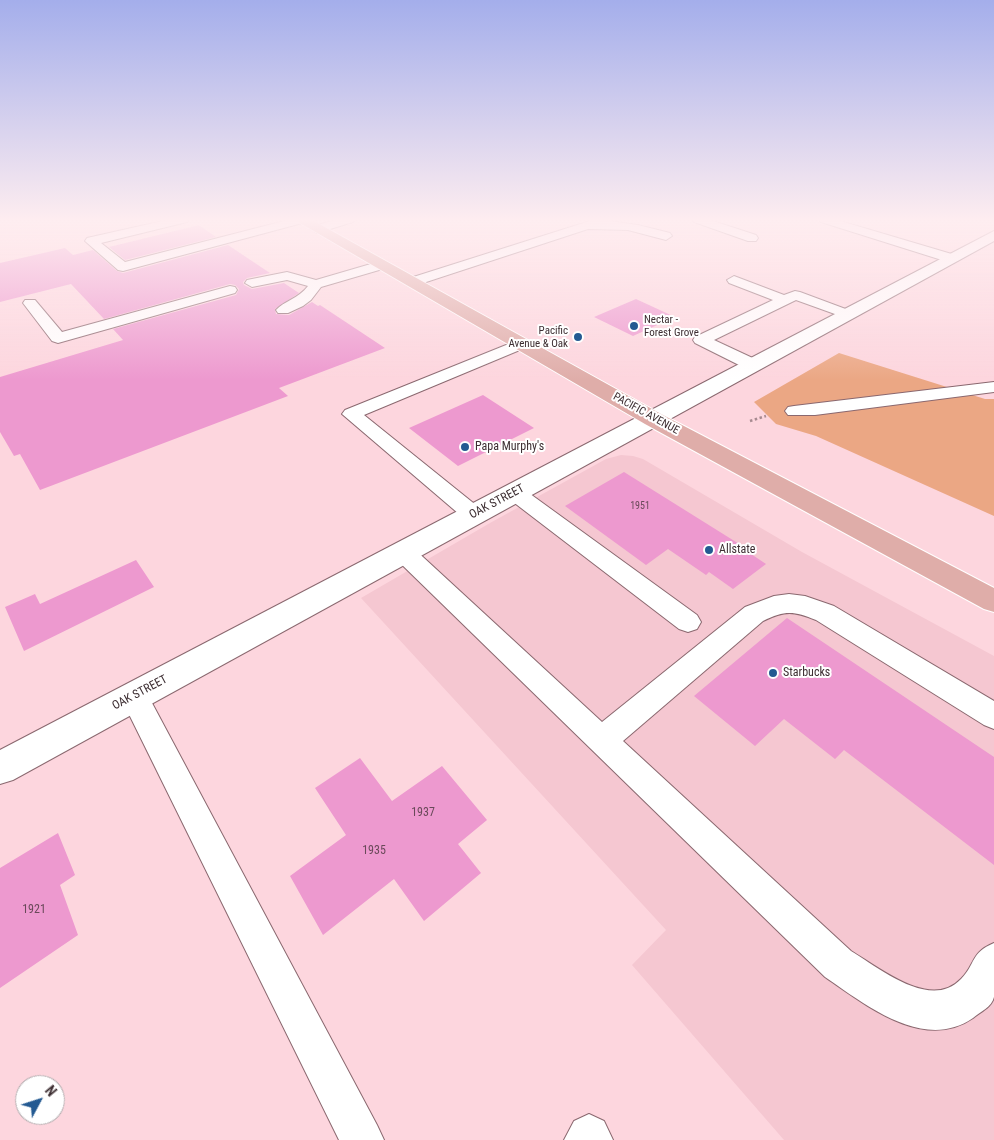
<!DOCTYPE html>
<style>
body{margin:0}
#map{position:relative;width:994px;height:1140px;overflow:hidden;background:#fdd6de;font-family:"Roboto Condensed",sans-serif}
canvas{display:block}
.north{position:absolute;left:15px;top:1075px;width:50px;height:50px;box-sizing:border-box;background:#fff;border:1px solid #b1abad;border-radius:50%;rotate:50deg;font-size:14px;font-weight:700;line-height:20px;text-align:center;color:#3d2e32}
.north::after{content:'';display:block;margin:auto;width:18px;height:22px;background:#245a92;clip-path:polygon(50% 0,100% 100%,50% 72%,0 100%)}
</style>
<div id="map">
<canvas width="994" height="1140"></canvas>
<div class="north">N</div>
</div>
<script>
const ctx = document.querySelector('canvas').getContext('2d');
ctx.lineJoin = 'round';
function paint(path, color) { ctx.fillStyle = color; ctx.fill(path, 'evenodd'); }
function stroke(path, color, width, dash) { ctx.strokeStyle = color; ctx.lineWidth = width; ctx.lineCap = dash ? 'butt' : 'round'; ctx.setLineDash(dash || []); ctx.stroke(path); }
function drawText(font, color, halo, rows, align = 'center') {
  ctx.font = font + ' "Roboto Condensed",sans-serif'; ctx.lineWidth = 4; ctx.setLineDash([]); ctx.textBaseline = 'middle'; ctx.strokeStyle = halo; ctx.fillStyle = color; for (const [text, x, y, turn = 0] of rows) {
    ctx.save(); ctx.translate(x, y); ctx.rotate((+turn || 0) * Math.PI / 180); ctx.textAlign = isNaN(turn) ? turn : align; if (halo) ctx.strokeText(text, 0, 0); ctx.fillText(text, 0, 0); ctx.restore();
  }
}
const built = new Path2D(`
 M 621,455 L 633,456 L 643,459 L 802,552 L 994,656 L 994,1140 L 784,1140 L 632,965 L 666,930 L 361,598 L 490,523 L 606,459 Z`);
const green = new Path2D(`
 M 839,353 L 985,399 L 994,399 L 994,516 L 816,436 L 776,424 L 754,402 Z`);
const building = new Path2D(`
 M 199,225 L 216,237 L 125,260 L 109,247 Z
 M 228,245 L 270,273 L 247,278 L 243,282 L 244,285 L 252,289 L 284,283 L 299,293 L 275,309 L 276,314 L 289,315 L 312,302 L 318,306 L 320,305 L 385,348 L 279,388 L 288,396 L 40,490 L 20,454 L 14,456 L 0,432 L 0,377 L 123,340 L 113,329 L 236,295 L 239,289 L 235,285 L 230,284 L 104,319 L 71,284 L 0,302 L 0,263 L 65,248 L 73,255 L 93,250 L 117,271 L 123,273 Z
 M 636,299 L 675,317 L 633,336 L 594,317 Z
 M 483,395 L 534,428 L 458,466 L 409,428 Z
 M 624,472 L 744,547 L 742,548 L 766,564 L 733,589 L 709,572 L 706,575 L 668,549 L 646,565 L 565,506 Z
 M 136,560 L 154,587 L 24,651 L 5,607 L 35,594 L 40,604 Z
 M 787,618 L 994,757 L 994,865 L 844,750 L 835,759 L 784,719 L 755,746 L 694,696 Z
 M 360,758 L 392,801 L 442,766 L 487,820 L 458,844 L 481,873 L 424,921 L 394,879 L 323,935 L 290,876 L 346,835 L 315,788 Z
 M 58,833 L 75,875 L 60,885 L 78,935 L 0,988 L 0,868 Z`);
const path = new Path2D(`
 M 750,421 L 766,416`);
const service = new Path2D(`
 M 167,220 L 189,220 L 187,222 L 101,243 L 125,262 L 288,220 L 308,220 L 306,222 L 123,271 L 118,270 L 85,241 L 87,238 Z
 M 336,220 L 355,220 L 353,222 L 317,233 L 311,229 L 313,226 Z
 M 593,220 L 611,220 L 610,221 L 638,225 L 670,233 L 672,236 L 666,240 L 628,230 L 588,229 L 417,285 L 407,285 L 405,282 L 407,279 Z
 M 692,220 L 710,220 L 756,235 L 758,238 L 756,241 L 748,241 L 694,222 Z
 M 819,220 L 837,220 L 955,255 L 956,258 L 950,262 L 945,261 L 821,222 Z
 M 381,261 L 386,262 L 388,265 L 386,268 L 321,287 L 311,300 L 303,306 L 288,313 L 278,313 L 276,310 C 284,301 298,299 308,286 L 287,280 L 252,287 L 245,283 L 247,280 L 287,272 L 316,280 Z
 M 734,276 L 784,295 L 795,291 L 800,292 L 851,311 L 853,314 L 851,317 L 846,318 L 796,300 L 714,340 L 759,361 L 761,365 L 759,369 L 747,369 L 695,343 L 693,340 L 695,337 L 773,300 L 729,283 L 727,280 Z
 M 230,286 L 235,287 L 237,290 L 235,293 L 58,343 L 52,341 L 23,303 L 25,300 L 35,300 L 62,332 Z
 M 521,339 L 527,341 L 529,344 L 527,347 L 364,415 L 482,510 L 485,515 L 482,520 L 474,522 L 466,520 L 342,414 L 345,410 Z
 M 994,382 L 994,392 L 815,415 L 788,415 L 785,411 L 788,407 L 794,406 Z
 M 515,486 L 522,488 L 697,615 L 701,622 L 697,629 L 688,632 L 679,629 L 508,498 L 504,493 L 508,488 Z
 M 403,544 L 411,546 L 602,722 L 745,607 L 774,596 L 789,594 L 805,596 L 834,606 L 994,701 L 994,729 L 984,725 L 816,620 C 794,611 785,610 763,621 L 623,741 L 851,951 C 879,968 931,1011 961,979 C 976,964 970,953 994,943 C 994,957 994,984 994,997 C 992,1007 980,1012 973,1018 C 924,1052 866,1005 825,977 L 395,558 L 391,552 L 395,546 Z
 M 134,684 L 144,688 L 377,1125 L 384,1140 L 339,1140 L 120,696 L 124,688 Z
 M 589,1114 L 604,1121 L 613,1140 L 564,1140 L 574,1121 Z`);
const minor = new Path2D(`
 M 994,231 L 994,241 L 13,780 L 0,784 L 0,750 Z`);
const primary = new Path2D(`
 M 295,220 L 312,220 L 661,414 L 994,588 L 994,612 L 984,609 L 645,424 Z`);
const markers = [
 [634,326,5,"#245a92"],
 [578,337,5,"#245a92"],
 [465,447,5,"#245a92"],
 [709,550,5,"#245a92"],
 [773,673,5,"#245a92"]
];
const numberNames = [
 ["1951",640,506]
];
const farPoinames = [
 ["Nectar -",644,320],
 ["Forest Grove",644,333],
 ["Pacific",568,331,"right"],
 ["Avenue & Oak",568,344,"right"]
];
const farStreetnames = [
 ["PACIFIC AVENUE",646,414,29]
];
const poiNames = [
 ["Papa Murphy's",475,447],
 ["Allstate",719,550],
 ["Starbucks",783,673]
];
const streetNames = [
 ["OAK STREET",497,502,-28],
 ["OAK STREET",140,693,-28]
];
const nearNumbernames = [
 ["1937",423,813],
 ["1935",374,851],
 ["1921",34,910]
];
paint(built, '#f5c7d1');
paint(green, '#eba784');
paint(building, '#ed99cf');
stroke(service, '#8a686f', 2);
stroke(minor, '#8a686f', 2);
stroke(primary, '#fff', 2);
stroke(path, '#a78b91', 2.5, [2.5, 2.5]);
paint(service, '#fff');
paint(minor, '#fff');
paint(primary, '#dfada9');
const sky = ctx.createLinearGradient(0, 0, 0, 380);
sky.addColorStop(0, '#a4aeeb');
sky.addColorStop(0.58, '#feedf0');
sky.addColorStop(1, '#feedf000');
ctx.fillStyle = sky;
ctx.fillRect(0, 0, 994, 380);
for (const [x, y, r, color] of markers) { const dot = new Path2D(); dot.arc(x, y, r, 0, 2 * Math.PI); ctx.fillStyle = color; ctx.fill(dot); stroke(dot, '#fff', 2); }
drawText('10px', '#694959', null, numberNames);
drawText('11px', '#3d2e32', '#fff', farPoinames, 'left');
drawText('11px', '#3d2e32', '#fff', farStreetnames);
drawText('12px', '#3d2e32', '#fff', poiNames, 'left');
drawText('12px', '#3d2e32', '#fff', streetNames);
drawText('12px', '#694959', null, nearNumbernames);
</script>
